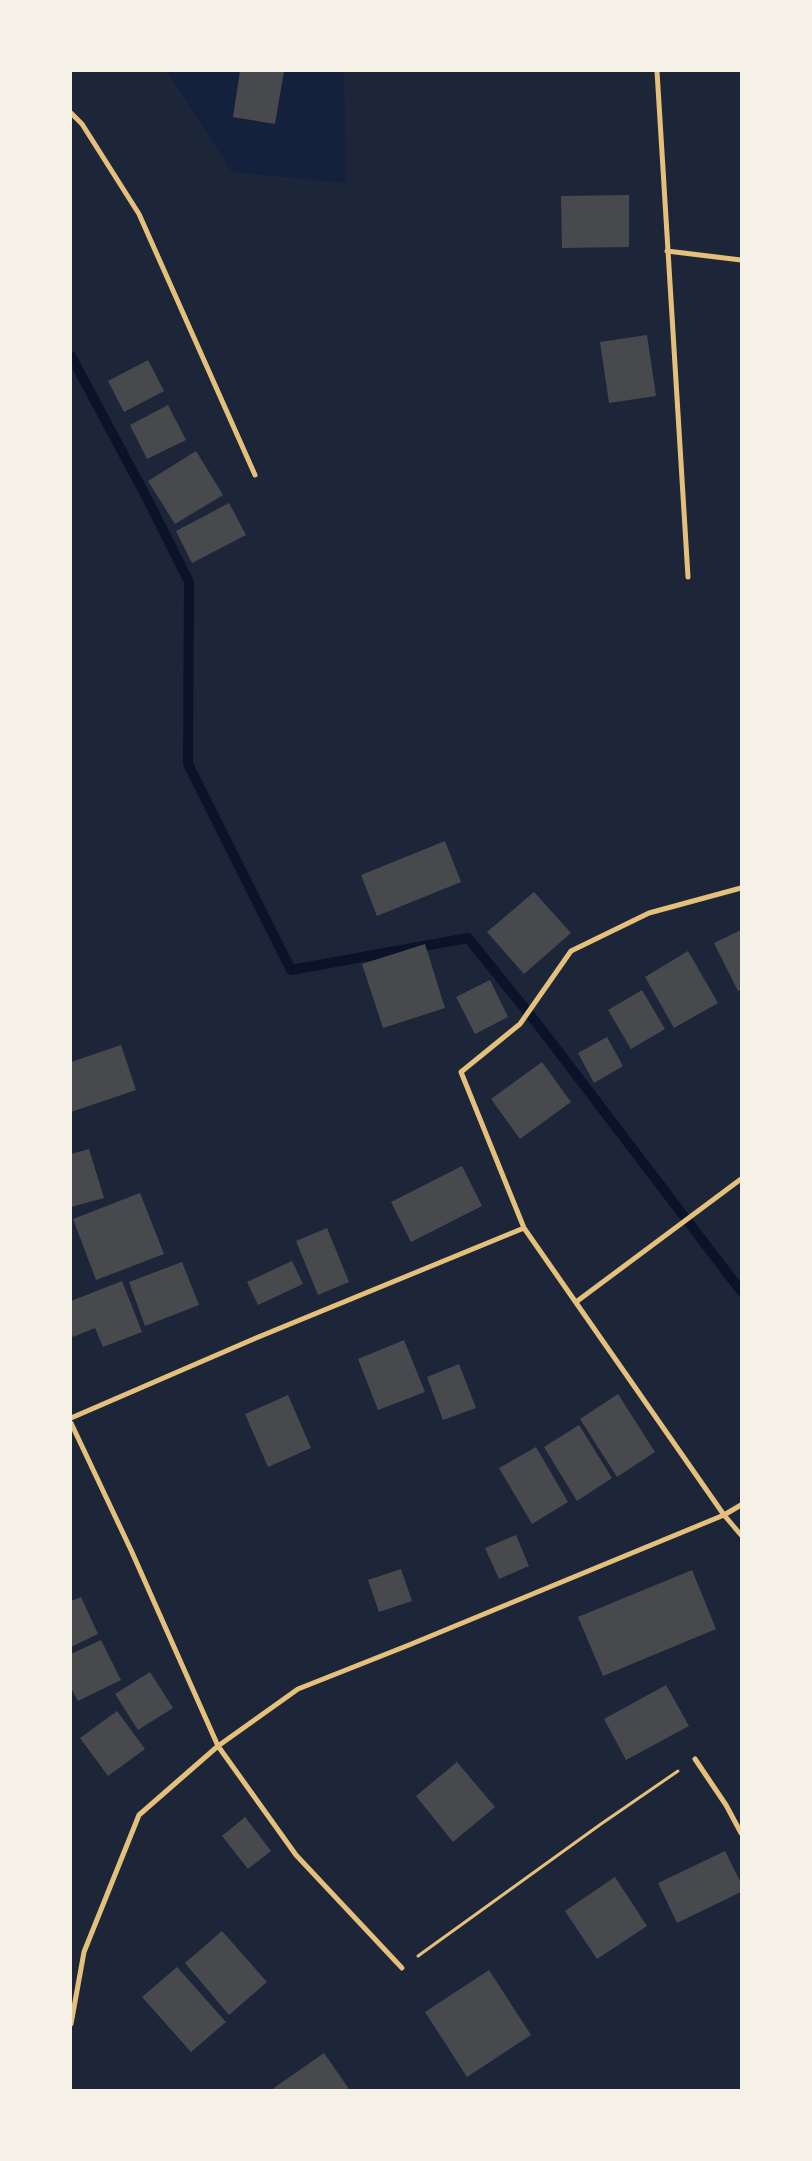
<!DOCTYPE html>
<style>
body{margin:0}
#map{position:relative;width:812px;height:2161px;overflow:hidden;background:#14213d;font-family:"Alegreya Sans",sans-serif}
canvas{display:block}
.frame{position:absolute;inset:0;border:72px solid #f6f1e7;pointer-events:none}
</style>
<div id="map">
<canvas width="812" height="2161"></canvas>
<div class="frame"></div>
</div>
<script>
const ctx = document.querySelector('canvas').getContext('2d');
ctx.lineJoin = 'round';
function paint(path, color) { ctx.fillStyle = color; ctx.fill(path, 'evenodd'); }
function stroke(path, color, width, dash) { ctx.strokeStyle = color; ctx.lineWidth = width; ctx.lineCap = dash ? 'butt' : 'round'; ctx.setLineDash(dash || []); ctx.stroke(path); }
const green = new Path2D(`
 M 71,71 L 167,71 L 232,172 L 346,183 L 344,71 L 741,71 L 741,2090 L 71,2090 Z`);
const stream = new Path2D(`
 M 71,356 L 149,502 L 189,582 L 188,764 L 291,970 L 468,938 L 539,1026 L 741,1291`);
const building = new Path2D(`
 M 240,71 L 284,71 L 275,124 L 233,117 Z
 M 629,195 L 629,247 L 562,248 L 561,196 Z
 M 647,335 L 656,396 L 609,403 L 600,342 Z
 M 148,360 L 164,391 L 124,412 L 108,381 Z
 M 168,405 L 186,440 L 147,459 L 130,425 Z
 M 196,451 L 223,495 L 175,524 L 148,481 Z
 M 229,503 L 246,535 L 192,563 L 176,531 Z
 M 445,841 L 461,882 L 377,916 L 361,875 Z
 M 534,892 L 571,933 L 524,974 L 487,932 Z
 M 741,930 L 741,990 L 738,991 L 714,943 Z
 M 425,944 L 445,1008 L 383,1028 L 362,964 Z
 M 688,951 L 718,1003 L 674,1028 L 645,977 Z
 M 490,980 L 508,1017 L 475,1034 L 456,997 Z
 M 642,990 L 665,1029 L 631,1049 L 608,1010 Z
 M 607,1037 L 623,1066 L 594,1083 L 578,1053 Z
 M 121,1045 L 136,1090 L 71,1112 L 71,1062 Z
 M 542,1062 L 571,1102 L 520,1139 L 491,1099 Z
 M 89,1149 L 104,1198 L 71,1207 L 71,1154 Z
 M 462,1166 L 482,1206 L 411,1242 L 391,1202 Z
 M 140,1193 L 164,1254 L 96,1280 L 73,1219 Z
 M 327,1228 L 349,1282 L 318,1295 L 296,1241 Z
 M 292,1261 L 303,1284 L 258,1305 L 247,1282 Z
 M 182,1262 L 199,1305 L 145,1326 L 129,1282 Z
 M 122,1281 L 142,1332 L 103,1347 L 95,1328 L 73,1337 L 71,1331 L 71,1301 Z
 M 404,1340 L 425,1392 L 378,1410 L 358,1359 Z
 M 459,1364 L 476,1408 L 443,1420 L 427,1377 Z
 M 618,1394 L 655,1452 L 617,1477 L 580,1419 Z
 M 288,1395 L 311,1448 L 268,1467 L 245,1414 Z
 M 579,1425 L 612,1478 L 577,1501 L 544,1447 Z
 M 536,1447 L 568,1502 L 532,1524 L 499,1468 Z
 M 516,1535 L 529,1566 L 499,1579 L 485,1548 Z
 M 401,1569 L 412,1601 L 379,1612 L 368,1580 Z
 M 692,1570 L 716,1629 L 603,1676 L 578,1617 Z
 M 81,1597 L 98,1634 L 71,1647 L 71,1601 Z
 M 101,1640 L 121,1680 L 78,1701 L 71,1688 L 71,1654 Z
 M 150,1672 L 173,1708 L 138,1730 L 115,1694 Z
 M 666,1685 L 689,1726 L 626,1760 L 604,1719 Z
 M 117,1711 L 145,1749 L 108,1776 L 80,1738 Z
 M 457,1762 L 495,1807 L 453,1842 L 416,1796 Z
 M 245,1817 L 271,1851 L 248,1869 L 222,1836 Z
 M 725,1851 L 741,1883 L 741,1892 L 677,1923 L 658,1883 Z
 M 615,1877 L 647,1926 L 597,1959 L 565,1911 Z
 M 222,1931 L 267,1982 L 229,2015 L 185,1963 Z
 M 177,1967 L 226,2022 L 191,2052 L 142,1997 Z
 M 489,1970 L 531,2035 L 467,2077 L 425,2012 Z
 M 324,2053 L 349,2089 L 348,2090 L 271,2090 Z`);
const path = new Path2D(`
 M 418,1956 L 601,1824 L 678,1771`);
const minor = new Path2D(`
 M 657,71 L 688,577
 M 71,113 L 82,124 L 139,214 L 255,475
 M 667,251 L 741,260
 M 741,888 L 649,913 L 571,951 L 520,1024 L 461,1072 L 524,1228 L 724,1515 L 741,1535
 M 576,1302 L 741,1179
 M 71,1418 L 256,1338 L 524,1228
 M 71,1423 L 131,1550 L 218,1746 L 296,1855 L 402,1968
 M 695,1759 L 726,1805 L 741,1833
 M 71,2024 L 84,1952 L 139,1815 L 218,1746 L 298,1689 L 409,1645 L 724,1515 L 741,1505`);
paint(green, '#1d2539');
stroke(stream, '#0b132b', 10);
paint(building, '#48494c');
stroke(path, '#e5c07b', 3);
stroke(minor, '#e5c07b', 5);
</script>
